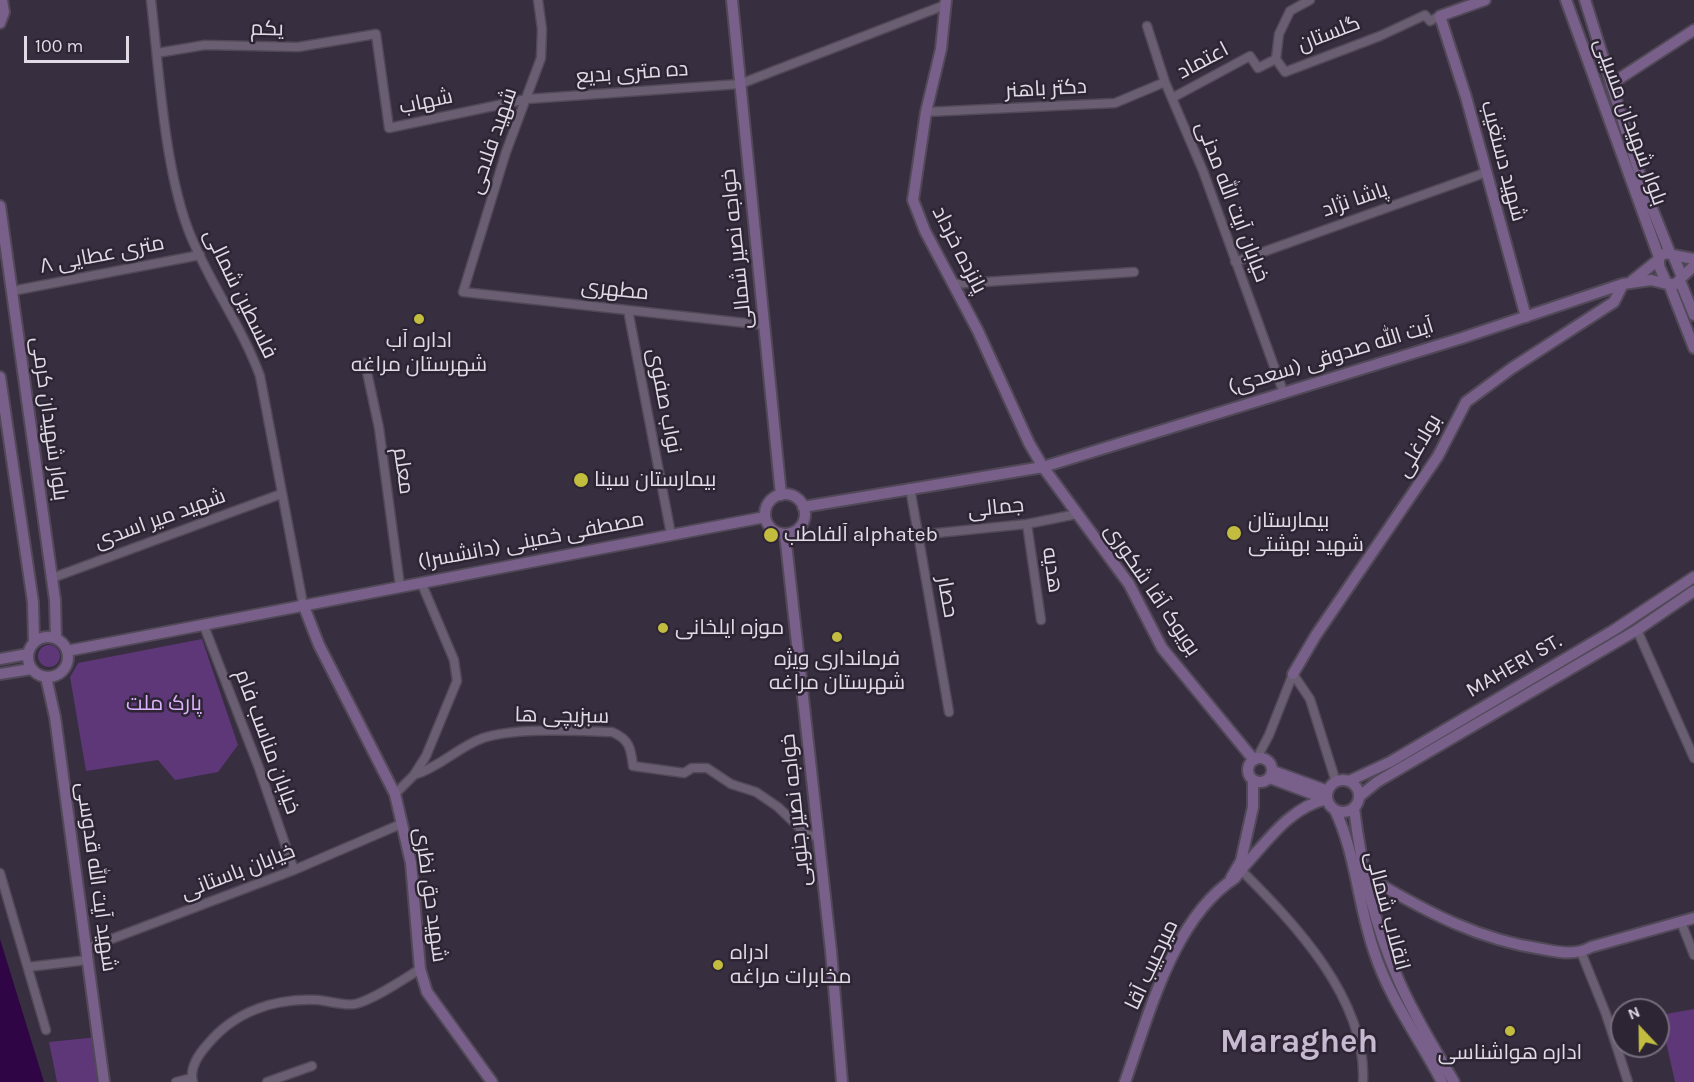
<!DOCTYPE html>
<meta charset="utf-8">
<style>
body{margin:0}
#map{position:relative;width:1694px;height:1082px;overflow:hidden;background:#372e3f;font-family:Karla,sans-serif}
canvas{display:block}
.north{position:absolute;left:1610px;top:998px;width:60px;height:60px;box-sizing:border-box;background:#2d2434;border:2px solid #756d7b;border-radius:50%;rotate:338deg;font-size:16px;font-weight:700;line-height:24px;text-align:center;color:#e1dbe6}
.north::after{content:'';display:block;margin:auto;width:21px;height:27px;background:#c2bd3f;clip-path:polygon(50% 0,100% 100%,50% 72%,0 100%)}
.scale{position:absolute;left:24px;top:36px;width:105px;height:27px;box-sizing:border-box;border:3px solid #e1dbe6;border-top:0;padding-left:8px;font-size:18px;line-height:21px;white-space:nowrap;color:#e1dbe6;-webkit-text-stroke:4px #2d2434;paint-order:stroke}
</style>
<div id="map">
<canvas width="1694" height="1082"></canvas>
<div class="north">N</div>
<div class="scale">100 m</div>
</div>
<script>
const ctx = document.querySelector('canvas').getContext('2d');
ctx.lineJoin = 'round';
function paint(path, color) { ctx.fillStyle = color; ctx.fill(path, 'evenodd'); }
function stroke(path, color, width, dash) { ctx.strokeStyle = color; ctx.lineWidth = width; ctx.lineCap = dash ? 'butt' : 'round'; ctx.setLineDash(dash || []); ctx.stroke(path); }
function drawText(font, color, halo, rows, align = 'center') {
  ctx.font = font + ' Karla,Cairo,sans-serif'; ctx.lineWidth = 5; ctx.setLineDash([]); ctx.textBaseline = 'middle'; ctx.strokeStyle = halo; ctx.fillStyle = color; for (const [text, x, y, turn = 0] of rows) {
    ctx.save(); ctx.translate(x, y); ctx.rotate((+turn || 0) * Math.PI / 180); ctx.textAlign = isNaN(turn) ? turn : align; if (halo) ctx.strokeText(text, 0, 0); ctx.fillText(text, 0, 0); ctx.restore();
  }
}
const green = new Path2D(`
 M 202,639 L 238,745 L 218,772 L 175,780 L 158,760 L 86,771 L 70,677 L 78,663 Z
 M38 656a11 11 0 1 1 22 0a11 11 0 1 1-22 0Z
 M 1694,1009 L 1694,1082 L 1675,1082 L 1660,1015 Z
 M 98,1037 L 103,1082 L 57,1082 L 49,1042 Z`);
const water = new Path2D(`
 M 0,939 L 44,1082 L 0,1082 Z`);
const street = new Path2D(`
 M 151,0 C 159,69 164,165 188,229 C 207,280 241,324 260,376 L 303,604
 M 538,0 L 542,29 L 541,58 L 506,152 L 463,292 L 764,325
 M 1147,26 L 1165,82 L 1203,171 L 1283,391
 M 157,53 L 205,45 L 298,47 L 376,34 L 389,128 L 527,99 L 740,84 L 945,5
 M 1276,59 L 1279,34 L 1290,11 L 1310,0
 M 1172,98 L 1250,56 L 1258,68 L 1276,59 L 1285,72 L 1380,36 L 1425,15 L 1430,21 L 1440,16
 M 926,112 L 1115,103 L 1165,82
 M 1235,262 L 1487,172
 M 954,284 L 1134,272
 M 12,291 L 200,255
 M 628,310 L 671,534
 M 365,363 L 379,428 L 400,586
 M 910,488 L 949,712
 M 1027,524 L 1041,620
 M 917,535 L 1027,524 L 1077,514
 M 52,578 L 281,494
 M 204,626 L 259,768 L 294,870
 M 1637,630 L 1694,758
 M 1293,674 L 1310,699 L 1336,782
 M 1257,758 L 1269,735 L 1293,674
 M 414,775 C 440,767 458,747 483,738 C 516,727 577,731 612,732 C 629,739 631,748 633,766 L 684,773 L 692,768 L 707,768 L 731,784 L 756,792 L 778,807 L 807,835 L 819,836
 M 395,794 L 414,775 L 426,756 L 457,681 L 454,660 L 421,582
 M 1241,870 C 1295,924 1367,999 1363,1082
 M 0,873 L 46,1030
 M 1681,922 L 1694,955
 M 85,949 L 294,870 L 401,824
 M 1581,952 L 1606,1014 L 1628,1082
 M 28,967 L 87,960
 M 176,1082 L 192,1078
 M 193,1082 C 189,1069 199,1054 207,1045 C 235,1011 275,998 318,1000 C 329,1001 344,1006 355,1004 C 373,1000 404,979 420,969
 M 267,1082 L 312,1066`);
const secondary = new Path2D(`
 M 732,0 L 781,495
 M 946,0 L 941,49 L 926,112 L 913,200 L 925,231 L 978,331 L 1029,443 L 1043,467 L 1129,584 L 1162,648 L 1254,760
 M 1485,0 L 1440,16 L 1466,97 L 1526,317
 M 1566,0 L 1659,257
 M 1585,0 L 1644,188 L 1670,253
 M 0,23 L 4,12 L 2,0
 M 1611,84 L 1694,30
 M 0,206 L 55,600 L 56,638
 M 1666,253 L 1673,255 L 1682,277 L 1676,284 L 1667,284 L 1659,266 L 1659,257 Z
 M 1673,255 L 1694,259
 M 1682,277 L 1694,266
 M 1632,281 L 1658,260
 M 1680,281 L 1694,315
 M 1669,284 L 1694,348
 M 0,377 L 33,602 L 34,642
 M765 514a20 20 0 1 1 40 0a20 20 0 1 1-40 0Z
 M 803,507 L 1043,467 L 1462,338 L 1623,284 L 1651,280 L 1667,284
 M 785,534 L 831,951 L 842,1082
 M 303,604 L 319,645 L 395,794 L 411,863 L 420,969 L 427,992 L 492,1082
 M28 657a20 20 0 1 1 40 0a20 20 0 1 1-40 0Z
 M 67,651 L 765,517
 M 0,659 L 28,654
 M 0,674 L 31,669
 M 1293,674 L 1316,635 L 1438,456 L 1466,402 L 1512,368 L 1614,302 L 1623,284
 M 46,677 L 55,717 L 104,1082
 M1248 770a12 12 0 1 1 24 0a12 12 0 1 1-24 0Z
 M 1273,771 L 1328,791
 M 1270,778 L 1326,799
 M1327 796a16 16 0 1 1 32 0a16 16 0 1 1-32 0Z
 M 1349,781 L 1390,762 L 1614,630 L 1694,577
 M 1360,796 L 1377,782 L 1637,630 L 1694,591
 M 1354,808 C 1361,867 1375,927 1399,981 C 1414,1016 1435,1049 1454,1082
 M 1335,810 C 1356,854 1358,905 1374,951 C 1389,998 1419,1038 1442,1082
 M 1241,861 L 1253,807 L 1253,780
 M 1241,861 L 1246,864 L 1235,878 L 1231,878 Z
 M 1246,864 C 1270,838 1291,807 1327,799
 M 1369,884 L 1376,882 C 1429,913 1480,940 1542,949 C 1559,952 1575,956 1591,947 L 1694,918
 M 1125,1082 C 1149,1015 1173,918 1235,878`);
const markers = [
 [419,319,6,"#c2bd3f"],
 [581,480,8,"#c2bd3f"],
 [1234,533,8,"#c2bd3f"],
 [771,535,8,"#c2bd3f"],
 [663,628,6,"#c2bd3f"],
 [837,637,6,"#c2bd3f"],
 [718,965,6,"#c2bd3f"],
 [1510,1031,6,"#c2bd3f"]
];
const streetNames = [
 ["یکم",267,29,1],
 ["گلستان",1329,34,-21],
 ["اعتماد",1203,61,-28],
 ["ده متری بدیع",632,73,-4],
 ["دکتر باهنر",1046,89,-3],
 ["شهاب",426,102,-12],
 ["بلوار شهیدان مسیبی",1630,122,70],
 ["شهید فلاحی",493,141,-71],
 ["شهید دستغیب",1503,161,75],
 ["پاشا نژاد",1355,200,-19],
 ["خیابان آیت الله مدنی",1232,202,69],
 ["خواجه نصیر شمالی",737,249,-96],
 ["پانزده خرداد",959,250,63],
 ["۸ متری عطایی",102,255,-11],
 ["مطهری",615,290,6],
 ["فلسطین شمالی",240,294,64],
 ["آیت الله صدوقی (سعدی)",1331,357,-17],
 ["نواب صفوی",664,401,79],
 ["بلوار شهیدان کرمی",49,419,82],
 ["بولاغلی",1419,446,-60],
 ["معلم",403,471,82],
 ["جمالی",996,508,-6],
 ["شهید میر اسدی",160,519,-20],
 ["مصطفی خمینی (دانشسرا)",531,541,-11],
 ["هدیه",1052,570,82],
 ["بویوک آقا شکوری",1152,590,56],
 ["حصار",947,597,80],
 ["MAHERI ST.",1514,666,-30],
 ["سبزیچی ها",562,716,1],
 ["خیابان مناسب فام",267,742,70],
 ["خواجه نصیر جنوبی",796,810,-96],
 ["خیابان باستانی",238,872,-21],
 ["شهید آیت الله قدوسی",96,877,82],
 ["شهید حق نظری",430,895,82],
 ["انقلاب شمالی",1387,911,75],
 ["میرحبیب آقا",1152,965,-65]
];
const poiNames = [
 ["اداره آب",419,341,"center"],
 ["شهرستان مراغه",419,365,"center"],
 ["بیمارستان سینا",594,480],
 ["بیمارستان",1248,521],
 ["شهید بهشتی",1248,545],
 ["آلفاطب alphateb",784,535],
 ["موزه ایلخانی",675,628],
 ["فرمانداری ویژه",837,659,"center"],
 ["شهرستان مراغه",837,683,"center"],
 ["ادراه",730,953],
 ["مخابرات مراغه",730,977],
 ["اداره هواشناسی",1510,1053,"center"]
];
const parkNames = [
 ["پارک ملت",164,704]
];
const townNames = [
 ["Maragheh",1299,1043]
];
paint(green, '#5d3777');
paint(water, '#2f0546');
stroke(street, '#514957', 11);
stroke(secondary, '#514957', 14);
stroke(street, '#6a5f72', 8);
stroke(secondary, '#79608b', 10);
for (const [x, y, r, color] of markers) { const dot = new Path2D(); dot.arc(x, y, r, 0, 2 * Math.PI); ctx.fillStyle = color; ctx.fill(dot); stroke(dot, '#2d2434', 2); }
drawText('21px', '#e1dbe6', '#2d2434', streetNames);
drawText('21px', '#e1dbe6', '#2d2434', poiNames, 'left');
drawText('21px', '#ddb2fe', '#2d2434', parkNames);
drawText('bold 33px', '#c6bad0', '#2d2434', townNames);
</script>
